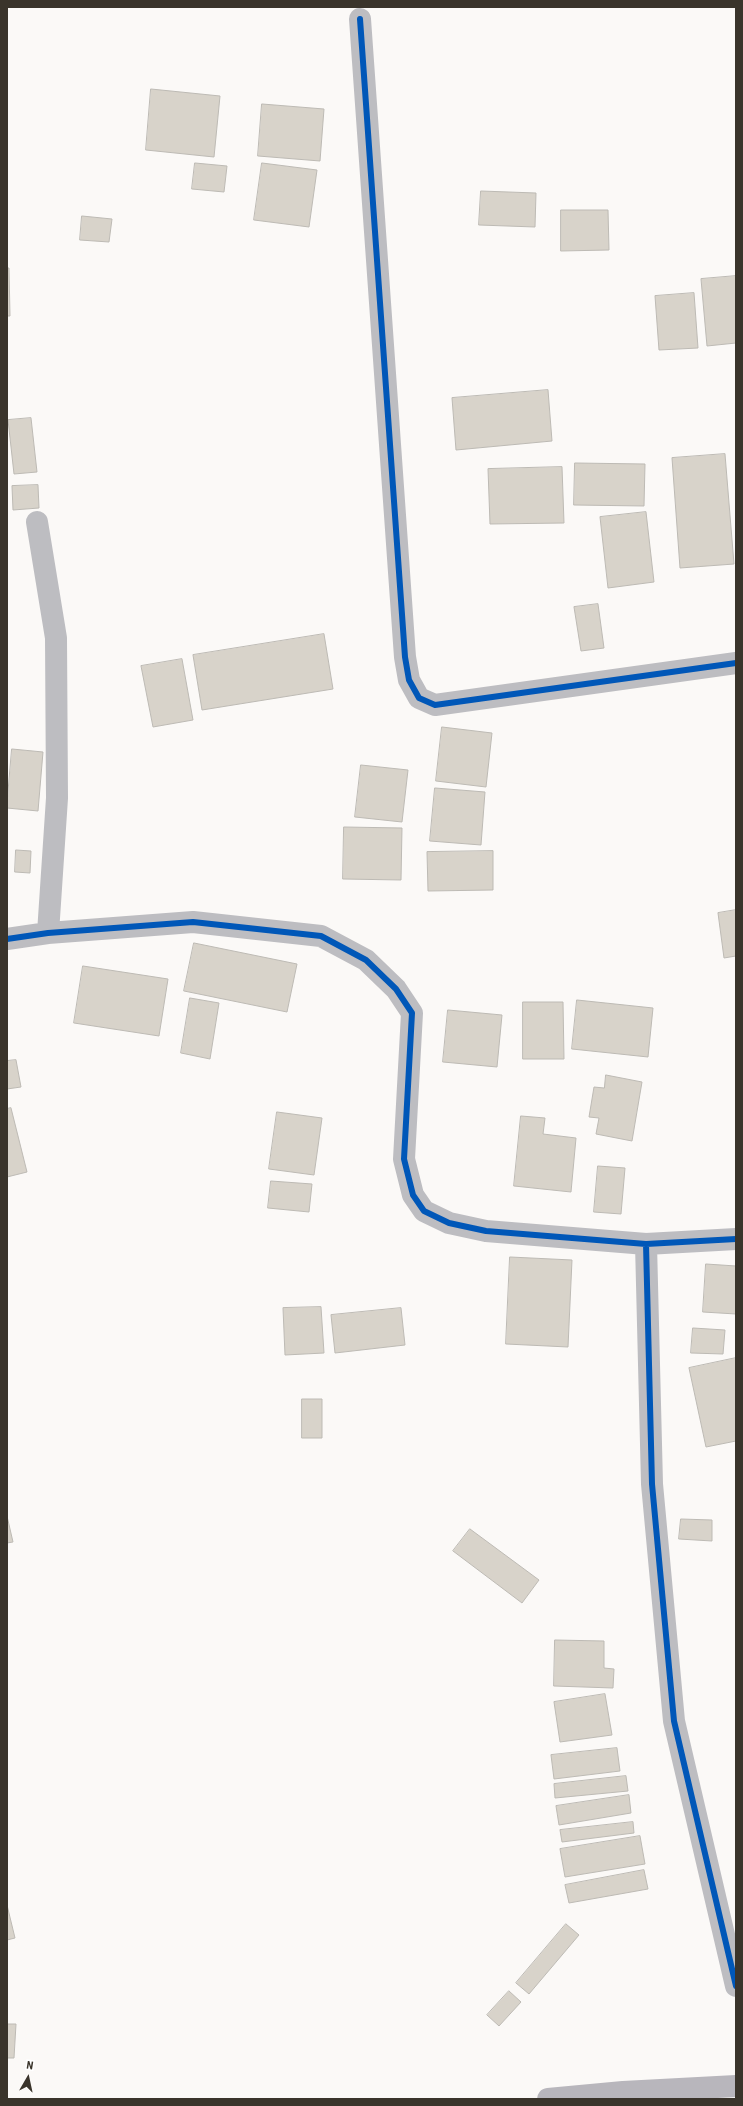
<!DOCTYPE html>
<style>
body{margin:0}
#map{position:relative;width:743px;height:2106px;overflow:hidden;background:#fbf9f7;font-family:"Roboto Condensed",sans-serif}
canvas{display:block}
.frame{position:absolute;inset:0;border:8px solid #3a342b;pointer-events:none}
.north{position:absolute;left:8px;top:2058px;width:40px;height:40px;-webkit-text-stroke:3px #fff;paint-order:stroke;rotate:9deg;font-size:11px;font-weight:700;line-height:16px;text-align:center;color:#3a342b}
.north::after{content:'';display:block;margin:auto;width:14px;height:18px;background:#3a342b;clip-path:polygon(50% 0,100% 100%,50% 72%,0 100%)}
</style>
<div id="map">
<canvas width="743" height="2106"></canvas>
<div class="frame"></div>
<div class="north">N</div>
</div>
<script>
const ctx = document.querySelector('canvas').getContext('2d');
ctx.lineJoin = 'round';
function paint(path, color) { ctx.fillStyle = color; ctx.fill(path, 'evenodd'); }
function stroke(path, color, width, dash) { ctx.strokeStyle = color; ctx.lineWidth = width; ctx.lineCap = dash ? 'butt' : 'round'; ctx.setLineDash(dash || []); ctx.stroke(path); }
const building = new Path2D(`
 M 151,89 L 220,96 L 214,157 L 146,150 Z
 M 262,104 L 324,109 L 320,161 L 258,156 Z
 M 195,163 L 227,166 L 224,192 L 192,189 Z
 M 262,163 L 317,170 L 309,227 L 254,220 Z
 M 481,191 L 536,193 L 535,227 L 479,225 Z
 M 561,210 L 608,210 L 609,250 L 561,251 Z
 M 82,216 L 112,219 L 109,242 L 80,240 Z
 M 7,268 L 9,268 L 10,316 L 7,316 Z
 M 736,276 L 736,343 L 707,346 L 701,279 Z
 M 694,293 L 698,348 L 659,350 L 655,296 Z
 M 548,390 L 552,441 L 456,450 L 452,398 Z
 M 31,418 L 37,472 L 14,474 L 8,420 Z
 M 725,454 L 734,564 L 680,568 L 672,458 Z
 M 575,463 L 645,464 L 644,506 L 574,505 Z
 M 562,467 L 564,523 L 490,524 L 488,469 Z
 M 38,485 L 39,508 L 13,510 L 12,486 Z
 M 646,512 L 654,582 L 608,588 L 600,517 Z
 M 598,604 L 604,648 L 581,651 L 574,607 Z
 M 324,634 L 333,689 L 202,710 L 193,655 Z
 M 182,659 L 193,720 L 153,727 L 141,666 Z
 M 442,727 L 492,733 L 486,787 L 436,781 Z
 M 12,749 L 43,752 L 38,811 L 7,808 Z
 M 361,765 L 408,770 L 402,822 L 355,817 Z
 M 435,788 L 485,792 L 481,845 L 430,841 Z
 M 344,827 L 402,828 L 401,880 L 343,879 Z
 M 16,850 L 31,851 L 30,873 L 15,872 Z
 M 493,851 L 493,890 L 428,891 L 427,852 Z
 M 736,910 L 736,956 L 724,958 L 718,913 Z
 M 194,943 L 297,964 L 287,1012 L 184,991 Z
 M 83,966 L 168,979 L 159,1036 L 74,1023 Z
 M 190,998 L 219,1003 L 210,1059 L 181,1053 Z
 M 577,1000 L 653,1008 L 648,1057 L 572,1049 Z
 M 523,1002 L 563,1002 L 564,1059 L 523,1059 Z
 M 448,1010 L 502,1015 L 497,1067 L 443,1062 Z
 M 16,1060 L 21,1087 L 7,1089 L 7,1061 Z
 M 606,1075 L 642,1082 L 632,1141 L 596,1134 L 599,1118 L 589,1117 L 594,1087 L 604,1088 Z
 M 11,1108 L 27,1172 L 7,1177 L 7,1109 Z
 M 277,1112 L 322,1118 L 314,1175 L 269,1169 Z
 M 521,1116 L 545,1118 L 543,1134 L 576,1138 L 571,1192 L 514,1186 Z
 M 598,1166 L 625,1168 L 621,1214 L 594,1212 Z
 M 271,1181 L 312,1184 L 309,1212 L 268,1208 Z
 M 510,1257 L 572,1260 L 568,1347 L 506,1344 Z
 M 706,1264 L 736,1266 L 736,1314 L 703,1312 Z
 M 321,1307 L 324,1353 L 285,1355 L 283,1308 Z
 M 401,1308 L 405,1345 L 335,1353 L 331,1315 Z
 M 693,1328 L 725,1330 L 723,1354 L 691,1353 Z
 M 736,1358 L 736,1441 L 706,1447 L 689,1368 Z
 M 302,1399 L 322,1399 L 322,1438 L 302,1438 Z
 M 7,1516 L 13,1542 L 7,1543 Z
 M 681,1519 L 712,1520 L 712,1541 L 679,1539 Z
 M 470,1529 L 539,1580 L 522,1603 L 453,1551 Z
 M 555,1640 L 604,1641 L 604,1668 L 614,1669 L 613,1688 L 554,1686 Z
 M 605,1694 L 612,1735 L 560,1742 L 554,1702 Z
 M 617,1748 L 620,1771 L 554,1779 L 551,1755 Z
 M 626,1776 L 628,1791 L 555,1798 L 554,1784 Z
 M 629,1795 L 631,1813 L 559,1825 L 556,1806 Z
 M 633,1822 L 634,1833 L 562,1842 L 560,1830 Z
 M 640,1836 L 645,1864 L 565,1877 L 560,1849 Z
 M 644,1870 L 648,1889 L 569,1903 L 565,1885 Z
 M 7,1905 L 15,1938 L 7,1940 Z
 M 566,1924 L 579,1935 L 529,1994 L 516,1983 Z
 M 509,1991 L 521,2002 L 499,2026 L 487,2015 Z
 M 7,2024 L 16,2024 L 14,2058 L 7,2058 Z`);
const minor = new Path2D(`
 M 360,19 L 405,657 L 409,680 L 419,698 L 435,705 L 736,663
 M 37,522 L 56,638 L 57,798 L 48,933
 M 7,939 L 48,933 L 193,922 L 321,936 L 366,960 L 396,989 L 412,1013 L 404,1159 L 413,1195 L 424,1211 L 449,1223 L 486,1231 L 646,1244
 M 736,1239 L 646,1244 L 652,1484 L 674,1721 L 736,1986`);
const trunk = new Path2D(`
 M 548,2099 L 623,2092 L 736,2086`);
const cycleway = new Path2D(`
 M 360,19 L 405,657 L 409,680 L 419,698 L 435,705 L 736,663
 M 7,939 L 48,933 L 193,922 L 321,936 L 366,960 L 396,989 L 412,1013 L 404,1159 L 413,1195 L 424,1211 L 449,1223 L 486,1231 L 646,1244
 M 736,1239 L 646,1244 L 652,1484 L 674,1721 L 736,1986`);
paint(building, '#d8d3ca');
stroke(building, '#bdbab4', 1);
stroke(minor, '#bdbdc1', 22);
stroke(trunk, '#b8b6bc', 22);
stroke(cycleway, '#0057b8', 6);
</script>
